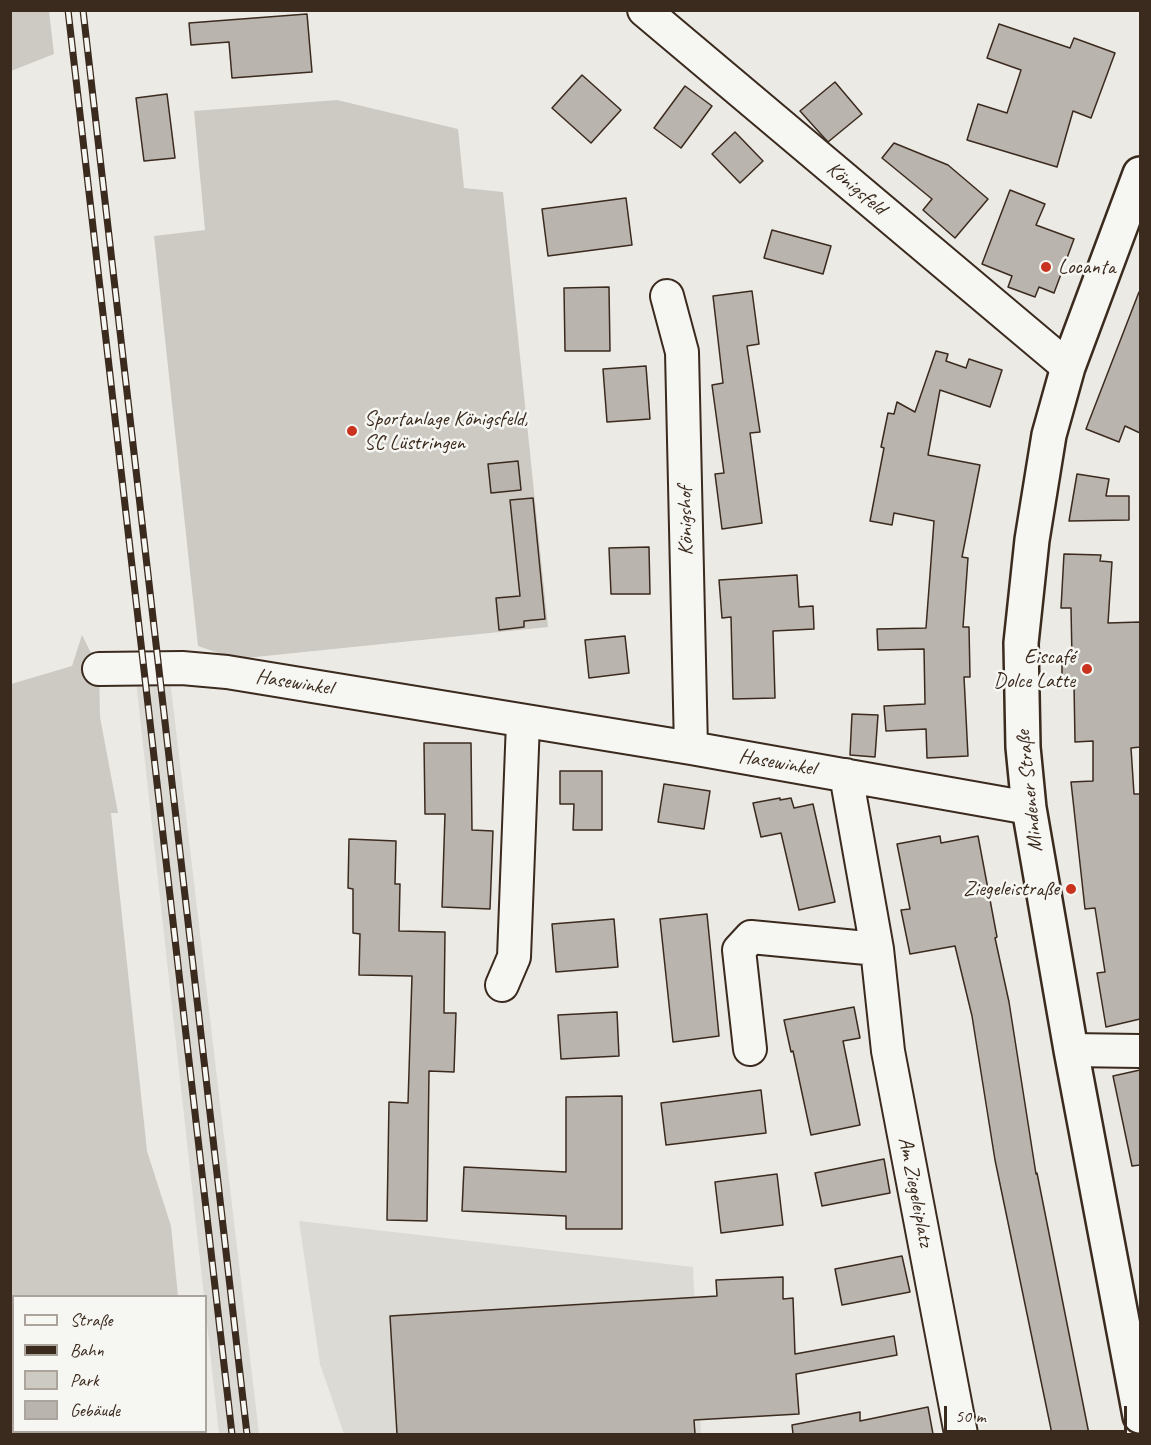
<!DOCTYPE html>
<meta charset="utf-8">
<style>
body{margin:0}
#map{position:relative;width:1151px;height:1445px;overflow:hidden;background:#ebeae5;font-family:Caveat,sans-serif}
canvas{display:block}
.frame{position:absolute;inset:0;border:12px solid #3b2a1e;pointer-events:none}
.legend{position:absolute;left:12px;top:1295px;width:195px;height:138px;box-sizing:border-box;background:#f6f6f2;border:2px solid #aba49d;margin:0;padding:8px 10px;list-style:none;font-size:18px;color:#3b2a1e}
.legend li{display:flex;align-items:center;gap:12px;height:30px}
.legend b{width:30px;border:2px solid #aba49d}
.scale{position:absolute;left:944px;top:1406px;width:183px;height:27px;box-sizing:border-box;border:3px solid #3b2a1e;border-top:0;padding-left:8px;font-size:18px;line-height:21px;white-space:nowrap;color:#3b2a1e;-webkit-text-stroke:4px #f6f6f2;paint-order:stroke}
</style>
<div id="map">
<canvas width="1151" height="1445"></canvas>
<div class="frame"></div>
<ul class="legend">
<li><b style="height:8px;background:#f6f6f2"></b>Straße</li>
<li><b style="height:8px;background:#3b2a1e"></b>Bahn</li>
<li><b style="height:16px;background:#cdcac4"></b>Park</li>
<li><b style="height:16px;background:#bab4ae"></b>Gebäude</li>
</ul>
<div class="scale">50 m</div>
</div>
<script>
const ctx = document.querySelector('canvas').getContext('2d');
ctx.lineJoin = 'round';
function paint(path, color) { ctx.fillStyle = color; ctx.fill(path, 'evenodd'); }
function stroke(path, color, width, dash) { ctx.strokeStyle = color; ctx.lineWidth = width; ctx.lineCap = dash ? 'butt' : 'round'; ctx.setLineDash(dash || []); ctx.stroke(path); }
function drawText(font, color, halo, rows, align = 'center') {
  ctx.font = font + ' Caveat,sans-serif'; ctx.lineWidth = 5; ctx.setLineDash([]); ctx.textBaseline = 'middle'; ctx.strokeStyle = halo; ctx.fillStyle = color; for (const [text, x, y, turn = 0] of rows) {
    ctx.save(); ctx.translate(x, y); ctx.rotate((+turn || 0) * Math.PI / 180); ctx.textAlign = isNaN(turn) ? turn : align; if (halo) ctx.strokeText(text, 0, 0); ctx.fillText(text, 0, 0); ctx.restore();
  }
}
const built = new Path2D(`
 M 170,679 L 259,1434 L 219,1434 L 206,1314 L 206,1296 L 204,1296 L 136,681 Z
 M 299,1221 L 693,1267 L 701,1434 L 344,1434 L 320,1364 Z`);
const green = new Path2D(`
 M 11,10 L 49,11 L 54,54 L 11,71 Z
 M 337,100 L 458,129 L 464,188 L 503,192 L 548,627 L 236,659 L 198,646 L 154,236 L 205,230 L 194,111 Z
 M 82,635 L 99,669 L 100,717 L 118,813 L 111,813 L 147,1151 L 171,1226 L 178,1296 L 14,1296 L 14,1432 L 193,1432 L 194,1434 L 11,1434 L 11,684 L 72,666 Z`);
const building = new Path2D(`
 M 307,14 L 312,72 L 232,78 L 229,42 L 191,45 L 189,23 Z
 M 999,24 L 1070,48 L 1074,38 L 1115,53 L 1091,118 L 1073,111 L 1057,167 L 967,140 L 978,104 L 1007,113 L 1021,70 L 987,58 Z
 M 582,75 L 621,110 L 591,143 L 552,108 Z
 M 835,82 L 862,114 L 828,142 L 800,111 Z
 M 685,86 L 712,106 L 681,148 L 654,128 Z
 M 167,94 L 175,158 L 144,161 L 136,98 Z
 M 735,132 L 763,161 L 740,183 L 712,154 Z
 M 894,143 L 948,165 L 988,199 L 955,238 L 923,210 L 932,199 L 882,158 Z
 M 1010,190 L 1045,204 L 1036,225 L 1074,239 L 1054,293 L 1039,287 L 1035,297 L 1008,287 L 1012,276 L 982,264 Z
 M 626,198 L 632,245 L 548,256 L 542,209 Z
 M 772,230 L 831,246 L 823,274 L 764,258 Z
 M 609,287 L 610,351 L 565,351 L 564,288 Z
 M 752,291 L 759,344 L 747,346 L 760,432 L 750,433 L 762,523 L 722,529 L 715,474 L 724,473 L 712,385 L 723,383 L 713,296 Z
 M 1139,292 L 1140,292 L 1140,433 L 1125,426 L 1119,442 L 1086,429 Z
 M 936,351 L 948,354 L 946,361 L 966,368 L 969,359 L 1002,370 L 990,407 L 940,390 L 928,455 L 980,465 L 962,557 L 968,558 L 963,627 L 969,627 L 970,677 L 964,677 L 968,756 L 927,758 L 926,729 L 886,731 L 884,706 L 925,704 L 924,649 L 878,650 L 877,629 L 926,628 L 934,521 L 894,513 L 892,525 L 870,521 L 884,448 L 881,447 L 888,413 L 894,414 L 897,402 L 915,412 Z
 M 646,366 L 650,419 L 607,422 L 603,369 Z
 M 518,461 L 521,490 L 491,493 L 488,464 Z
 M 1077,474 L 1109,479 L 1106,496 L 1129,496 L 1129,520 L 1069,521 Z
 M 533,498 L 545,619 L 524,621 L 524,627 L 499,630 L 496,598 L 520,596 L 510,500 Z
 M 649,547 L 650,594 L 611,594 L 609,548 Z
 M 1064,554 L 1101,555 L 1100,561 L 1112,562 L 1108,623 L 1140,622 L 1140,747 L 1131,748 L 1134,794 L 1140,794 L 1140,1019 L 1106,1027 L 1097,973 L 1105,972 L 1095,908 L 1085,909 L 1071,782 L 1093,781 L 1093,741 L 1075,742 L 1074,684 L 1062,685 L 1062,658 L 1072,658 L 1071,608 L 1061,608 Z
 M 797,575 L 799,607 L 813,606 L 814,629 L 773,631 L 775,698 L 733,699 L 731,617 L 722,618 L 719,580 Z
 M 625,636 L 629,673 L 589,678 L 585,640 Z
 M 852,714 L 878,715 L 875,757 L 850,755 Z
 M 424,743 L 471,743 L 472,830 L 493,831 L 490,909 L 442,907 L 445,814 L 425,814 Z
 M 560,771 L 602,771 L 602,830 L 573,830 L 574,804 L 560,804 Z
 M 664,784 L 710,791 L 704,829 L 658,822 Z
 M 780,798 L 780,800 L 791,798 L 794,808 L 813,804 L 835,902 L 799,910 L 781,833 L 761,837 L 753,803 Z
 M 940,836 L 941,843 L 978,836 L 997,937 L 995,938 L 1009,1002 L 1036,1174 L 1037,1173 L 1089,1434 L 1052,1434 L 995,1160 L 972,1016 L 955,946 L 910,954 L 901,910 L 910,909 L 897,844 Z
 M 349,839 L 396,841 L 395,884 L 400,884 L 399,931 L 445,932 L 444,1013 L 456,1013 L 454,1072 L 429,1071 L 427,1221 L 387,1220 L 389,1102 L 408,1103 L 412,976 L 359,975 L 360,934 L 353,933 L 353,889 L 348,888 Z
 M 707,914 L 719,1036 L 673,1042 L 660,919 Z
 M 614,919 L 618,967 L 556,972 L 552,924 Z
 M 854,1007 L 860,1038 L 843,1041 L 860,1125 L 811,1135 L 793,1051 L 791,1052 L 784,1020 Z
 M 617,1012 L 619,1056 L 561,1059 L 558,1015 Z
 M 1140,1070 L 1140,1165 L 1132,1166 L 1113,1076 Z
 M 761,1090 L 766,1133 L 666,1145 L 661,1103 Z
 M 622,1096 L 622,1229 L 566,1229 L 566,1216 L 462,1211 L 464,1167 L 566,1172 L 566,1097 Z
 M 884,1159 L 890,1193 L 822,1206 L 815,1173 Z
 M 777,1174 L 783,1225 L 721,1233 L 715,1182 Z
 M 902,1256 L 910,1292 L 842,1305 L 835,1269 Z
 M 783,1277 L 783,1299 L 793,1298 L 795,1354 L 894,1336 L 897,1355 L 796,1374 L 799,1414 L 694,1420 L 695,1434 L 397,1434 L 390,1316 L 717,1296 L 716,1280 Z
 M 928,1407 L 933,1434 L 793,1434 L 792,1425 L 860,1412 L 860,1421 Z`);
const minor = new Path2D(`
 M 644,10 L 1068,367
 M 667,296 L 682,352 L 691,748
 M 99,669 L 182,668 L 227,672 L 691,748 L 1029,808
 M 846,775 L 877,949 L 888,1051 L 961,1434
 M 502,985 L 514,957 L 523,722
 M 750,1049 L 739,950 L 751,937 L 877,949
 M 1071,1050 L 1140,1051`);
const major = new Path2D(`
 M 1140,174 L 1068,367 L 1049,435 L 1032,540 L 1021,643 L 1023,747 L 1029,808 L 1071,1050 L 1140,1416`);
const rail = new Path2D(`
 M 68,10 L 232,1434
 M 83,10 L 247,1434`);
const markers = [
 [1046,267,6,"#c8321e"],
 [352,431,6,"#c8321e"],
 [1087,669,6,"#c8321e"],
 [1071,889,6,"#c8321e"]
];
const streetNames = [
 ["Königsfeld",856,189,40],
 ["Königshof",686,521,-91],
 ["Hasewinkel",294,683,9],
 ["Hasewinkel",777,763,10],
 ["Mindener Straße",1030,791,-96],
 ["Am Ziegeleiplatz",915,1192,79]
];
const poiNames = [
 ["Locanta",1058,267],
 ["Sportanlage Königsfeld,",364,419],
 ["SC Lüstringen",364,443],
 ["Eiscafé",1075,657,"right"],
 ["Dolce Latte",1075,681,"right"],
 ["Ziegeleistraße",1059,889,"right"]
];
paint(built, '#dcdad4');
paint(green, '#cdcac4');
paint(building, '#bab4ae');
stroke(building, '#3b2a1e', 1.5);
stroke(minor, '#3b2a1e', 36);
stroke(major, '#3b2a1e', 38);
stroke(minor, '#f6f6f2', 32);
stroke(major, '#f6f6f2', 33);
stroke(rail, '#3b2a1e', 7);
stroke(rail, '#f6f6f2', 4.5, [14]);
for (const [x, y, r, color] of markers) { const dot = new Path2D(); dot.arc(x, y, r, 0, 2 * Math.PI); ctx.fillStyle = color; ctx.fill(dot); stroke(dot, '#f6f6f2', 2); }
drawText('21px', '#3b2a1e', '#f6f6f2', streetNames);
drawText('21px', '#3b2a1e', '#f6f6f2', poiNames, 'left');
</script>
